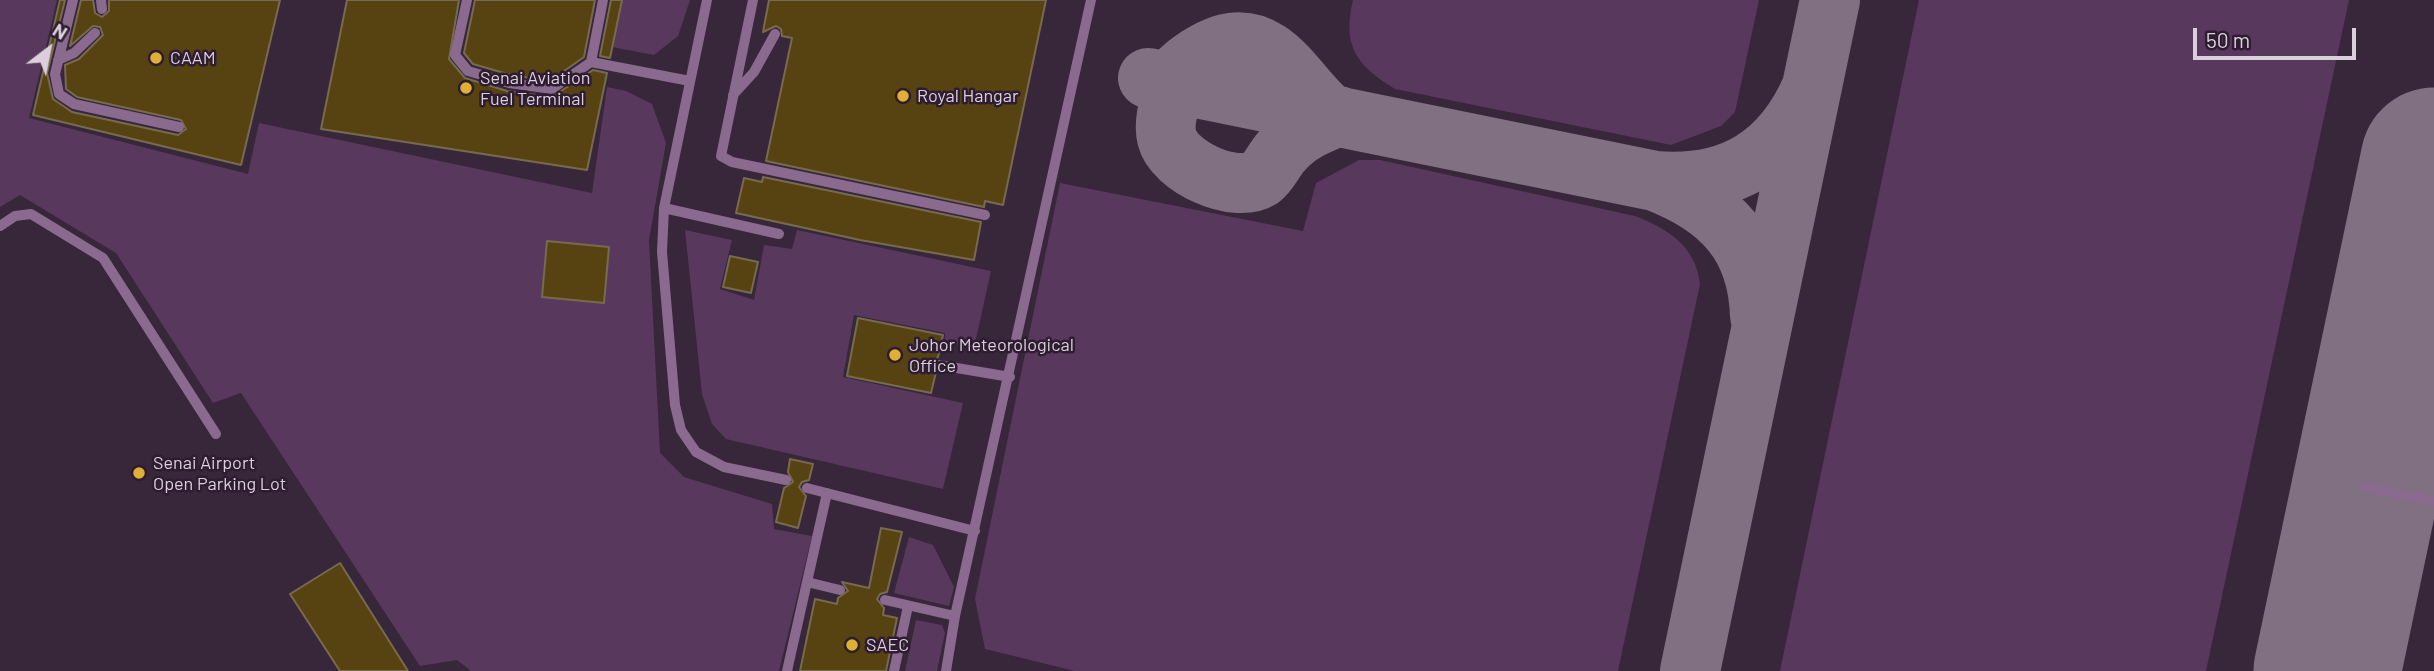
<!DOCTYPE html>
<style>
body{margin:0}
#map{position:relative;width:2434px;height:671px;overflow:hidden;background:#38263b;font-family:Barlow,sans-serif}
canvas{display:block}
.north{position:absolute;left:14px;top:14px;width:70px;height:70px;-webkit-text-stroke:5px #2e1c30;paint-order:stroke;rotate:32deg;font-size:19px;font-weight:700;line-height:28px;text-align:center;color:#dbcfdd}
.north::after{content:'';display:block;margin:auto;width:24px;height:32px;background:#dbcfdd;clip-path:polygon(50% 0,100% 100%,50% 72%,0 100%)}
.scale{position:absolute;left:2193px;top:28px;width:163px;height:32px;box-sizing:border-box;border:4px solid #dbcfdd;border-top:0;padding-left:9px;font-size:21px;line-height:24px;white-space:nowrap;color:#dbcfdd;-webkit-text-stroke:5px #2e1c30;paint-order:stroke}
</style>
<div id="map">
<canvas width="2434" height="671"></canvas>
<div class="north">N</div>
<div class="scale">50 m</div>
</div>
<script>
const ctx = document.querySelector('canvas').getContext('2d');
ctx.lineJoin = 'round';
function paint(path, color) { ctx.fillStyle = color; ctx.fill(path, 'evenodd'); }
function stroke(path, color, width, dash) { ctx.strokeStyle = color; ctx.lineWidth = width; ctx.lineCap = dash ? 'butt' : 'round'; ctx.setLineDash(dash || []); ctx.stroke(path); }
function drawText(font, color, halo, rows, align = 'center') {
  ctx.font = font + ' Barlow,sans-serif'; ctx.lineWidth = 5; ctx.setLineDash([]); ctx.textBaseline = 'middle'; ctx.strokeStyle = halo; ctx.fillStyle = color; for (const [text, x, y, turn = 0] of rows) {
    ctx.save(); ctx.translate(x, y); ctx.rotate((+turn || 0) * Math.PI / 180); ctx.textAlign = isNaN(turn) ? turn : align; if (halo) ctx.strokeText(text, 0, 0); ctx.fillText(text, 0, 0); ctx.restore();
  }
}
const green = new Path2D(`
 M 0,0 L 57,0 L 29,118 L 248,174 L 259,123 L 592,193 L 607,87 L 626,91 L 652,104 L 666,143 L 649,240 L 660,453 L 684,477 L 772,504 L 774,529 L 812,536 L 779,671 L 471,671 L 457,660 L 420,666 L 241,393 L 213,403 L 116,253 L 20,195 L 0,207 Z
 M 622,0 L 690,0 L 678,36 L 654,55 L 612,47 Z
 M 1353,0 L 1759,0 L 1735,112 L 1721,126 L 1671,145 L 1395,89 C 1356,65 1342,46 1353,0 Z
 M 1919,0 L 2349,0 L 2206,671 L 1780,671 Z
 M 1359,160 L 1380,160 L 1635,216 C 1668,229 1696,246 1700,284 L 1618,671 L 1075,671 L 985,649 L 975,599 L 1060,183 L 1303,231 L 1316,183 Z
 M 685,230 L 732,240 L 720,289 L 754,300 L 764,245 L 792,249 L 797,230 L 991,271 L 974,348 L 945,342 L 945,333 L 854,315 L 843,377 L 963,403 L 943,489 L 726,439 L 712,424 L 702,394 Z
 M 909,537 L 933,545 L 954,587 L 949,606 L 894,593 Z
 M 916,620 L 942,625 L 945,633 L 937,671 L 905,671 Z`);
const taxiway = new Path2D(`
 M 1148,78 L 1655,181 C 1731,187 1782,156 1812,87
 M 1330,114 C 1297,88 1274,29 1222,45 C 1207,50 1188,62 1177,74 C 1173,92 1162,120 1167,138 C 1174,166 1234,195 1261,178 C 1269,172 1274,160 1281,152 C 1297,133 1316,125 1339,116
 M 1655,181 C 1720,206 1758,244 1760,316
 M 1690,671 L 1830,0`);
const runway = new Path2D(`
 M 2327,671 L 2434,161`);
const building = new Path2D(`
 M 60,0 L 65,0 L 47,73 L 53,99 L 72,112 L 178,135 L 186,129 L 181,120 L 77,97 L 66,89 L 65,65 L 79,59 L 103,35 L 100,27 L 93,26 L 70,46 L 81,0 L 93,0 L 95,13 L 102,17 L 109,11 L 109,0 L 280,0 L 241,165 L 33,115 Z
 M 347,0 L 459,0 L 449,59 L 465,78 L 507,91 L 552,97 L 593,70 L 607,73 L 587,170 L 321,129 Z
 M 475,0 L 595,0 L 584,57 L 550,81 L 511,75 L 473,64 L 464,53 Z
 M 611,0 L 622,0 L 610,58 L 600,56 Z
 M 769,0 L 1046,0 L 1003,205 L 985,201 L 984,207 L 766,161 L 792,38 L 782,36 L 781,29 L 776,26 L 763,32 Z
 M 763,177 L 981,222 L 974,260 L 860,240 L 736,213 L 744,178 L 762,182 Z
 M 547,241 L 609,247 L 604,303 L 542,297 Z
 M 730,256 L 758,262 L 751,293 L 723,287 Z
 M 858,318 L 943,335 L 938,357 L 931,363 L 936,372 L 931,393 L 847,376 Z
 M 790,459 L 813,464 L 809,480 L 802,482 L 799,487 L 806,496 L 798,528 L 776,522 L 784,488 L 793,482 L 788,472 Z
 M 881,528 L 902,532 L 887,592 L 880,594 L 877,599 L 884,608 L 883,615 L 897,618 L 886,671 L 800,671 L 815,599 L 837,604 L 838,598 L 848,591 L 842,582 L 869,588 Z
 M 340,563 L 408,671 L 340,671 L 290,594 Z`);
const lane = new Path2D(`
 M 73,0 L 55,74 L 59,94 L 74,104 L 179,127
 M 101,0 L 102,9
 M 467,0 L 455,55 L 468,71 L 509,83 L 552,89 L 591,62 L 603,0
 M 707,0 L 664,208 L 662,252 L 675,405 L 681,430 L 696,452 L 724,467 L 786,480
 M 753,0 L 721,156 L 732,162 L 985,215
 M 58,60 L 74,53 L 95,33
 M 591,62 L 690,81
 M 733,95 L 754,72 L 775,34
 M 664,208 L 779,234
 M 0,226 L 15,216 L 31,214 L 103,258 L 216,434
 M 939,365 L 1010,377
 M 2365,487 L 2434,501
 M 807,488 L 975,531
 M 807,582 L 840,590
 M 885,600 L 955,616
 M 787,671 L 827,493
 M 894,671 L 908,606
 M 946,671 L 955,616 L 1091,0`);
const markers = [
 [156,58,7,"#e0b034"],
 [466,88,7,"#e0b034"],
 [903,96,7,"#e0b034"],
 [895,355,7,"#e0b034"],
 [139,473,7,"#e0b034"],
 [852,645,7,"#e0b034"]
];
const poiNames = [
 ["CAAM",170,58],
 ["Senai Aviation",480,78],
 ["Fuel Terminal",480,99],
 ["Royal Hangar",917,96],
 ["Johor Meteorological",909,345],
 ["Office",909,366],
 ["Senai Airport",153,463],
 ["Open Parking Lot",153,484],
 ["SAEC",866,645]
];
paint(green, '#59385d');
stroke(taxiway, '#807082', 60);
stroke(runway, '#807082', 147);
paint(building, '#574311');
stroke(building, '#776a4e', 2);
stroke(lane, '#8a6a8e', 10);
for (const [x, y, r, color] of markers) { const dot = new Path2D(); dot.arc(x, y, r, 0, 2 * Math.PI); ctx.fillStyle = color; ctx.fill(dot); stroke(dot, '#2e1c30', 2.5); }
drawText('18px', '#dbcfdd', '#2e1c30', poiNames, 'left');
</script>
